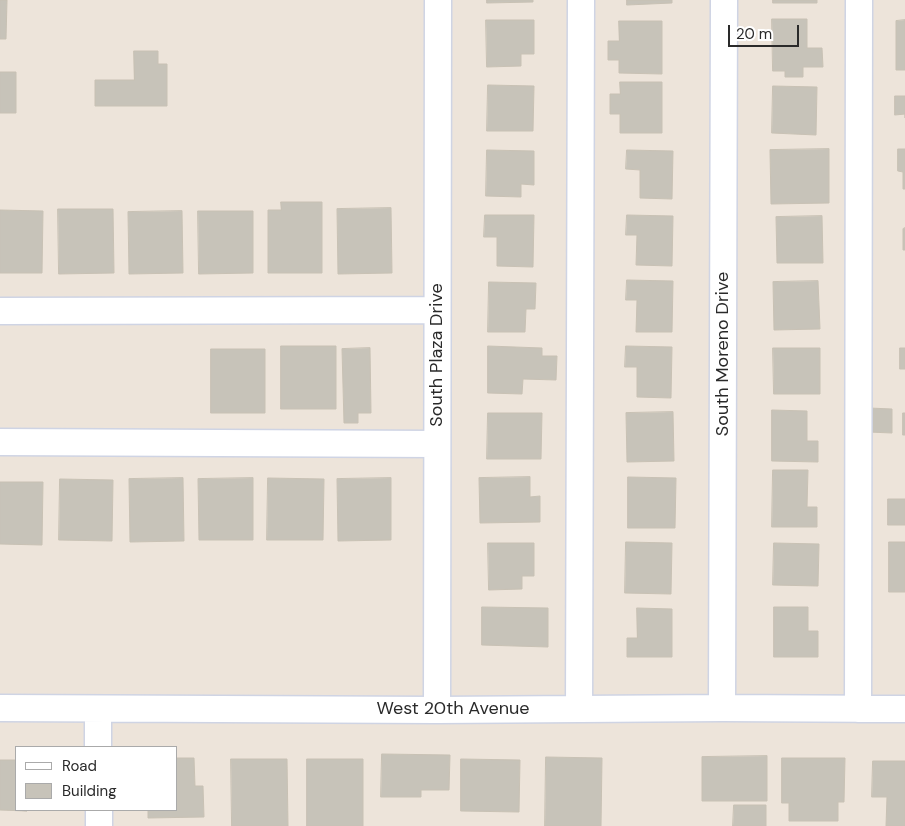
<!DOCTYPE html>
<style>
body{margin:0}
#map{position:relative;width:905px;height:826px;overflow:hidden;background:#ede4da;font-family:"DM Sans",sans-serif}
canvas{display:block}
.legend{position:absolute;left:15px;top:746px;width:162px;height:65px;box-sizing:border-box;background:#fff;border:1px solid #aaa;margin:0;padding:6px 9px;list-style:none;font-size:15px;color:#2a2a2a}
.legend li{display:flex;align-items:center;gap:10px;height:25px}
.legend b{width:25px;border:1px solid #aaa}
.scale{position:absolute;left:728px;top:25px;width:71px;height:22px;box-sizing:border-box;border:2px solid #2a2a2a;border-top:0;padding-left:6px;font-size:15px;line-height:18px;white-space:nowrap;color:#2a2a2a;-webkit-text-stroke:4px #fff;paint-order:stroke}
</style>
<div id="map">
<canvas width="905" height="826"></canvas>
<ul class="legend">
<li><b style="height:6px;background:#fff"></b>Road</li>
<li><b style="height:14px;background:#c7c3b9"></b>Building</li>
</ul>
<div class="scale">20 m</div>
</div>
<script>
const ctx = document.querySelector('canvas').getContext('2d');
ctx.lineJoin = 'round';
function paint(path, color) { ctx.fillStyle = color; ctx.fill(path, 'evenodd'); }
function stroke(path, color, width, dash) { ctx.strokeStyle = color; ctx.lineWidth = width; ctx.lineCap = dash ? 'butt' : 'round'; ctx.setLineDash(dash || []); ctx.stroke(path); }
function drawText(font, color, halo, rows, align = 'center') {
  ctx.font = font + ' "DM Sans",sans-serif'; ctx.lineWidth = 4; ctx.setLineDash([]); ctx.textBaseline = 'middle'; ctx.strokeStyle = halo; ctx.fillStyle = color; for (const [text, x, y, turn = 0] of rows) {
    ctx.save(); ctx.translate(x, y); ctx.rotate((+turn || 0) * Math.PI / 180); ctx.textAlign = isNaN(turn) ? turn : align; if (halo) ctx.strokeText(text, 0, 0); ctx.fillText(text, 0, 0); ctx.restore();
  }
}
const building = new Path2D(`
 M 0,0 L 7,0 L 6,39 L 0,39 Z
 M 487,0 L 533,0 L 533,2 L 487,3 Z
 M 627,0 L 672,0 L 672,3 L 627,5 Z
 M 773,0 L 817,0 L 817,3 L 773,3 Z
 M 772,19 L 807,19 L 807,48 L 822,48 L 823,67 L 803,67 L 803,77 L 785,77 L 785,71 L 773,71 Z
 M 486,20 L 534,20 L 534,54 L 521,54 L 521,66 L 487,67 Z
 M 905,20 L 905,70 L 896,70 L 896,21 Z
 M 619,21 L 662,21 L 662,74 L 619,73 L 619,60 L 608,60 L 608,41 L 619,41 Z
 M 134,51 L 158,51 L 158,64 L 167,64 L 167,106 L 95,106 L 95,80 L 134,80 Z
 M 0,72 L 16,72 L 16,113 L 0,113 Z
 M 620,82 L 662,82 L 662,133 L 620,133 L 620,114 L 610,114 L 610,94 L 620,94 Z
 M 488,85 L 534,86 L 533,131 L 487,131 Z
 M 773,86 L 817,87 L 816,135 L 772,133 Z
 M 895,96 L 905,96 L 905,118 L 905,114 L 895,115 Z
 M 829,149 L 829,203 L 771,204 L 770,150 Z
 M 898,149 L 905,149 L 905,189 L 903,189 L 903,172 L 898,171 Z
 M 487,150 L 534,151 L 534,185 L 521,184 L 521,197 L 486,196 Z
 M 627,150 L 673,151 L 672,199 L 640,198 L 640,170 L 626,169 Z
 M 281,202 L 322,202 L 322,273 L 268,273 L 268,210 L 281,210 Z
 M 391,208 L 392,273 L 338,274 L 337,209 Z
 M 58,209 L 113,209 L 114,273 L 59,274 Z
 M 0,210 L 43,211 L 42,273 L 0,273 Z
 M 182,211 L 183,273 L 129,274 L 128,212 Z
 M 198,211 L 253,211 L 253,273 L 199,274 Z
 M 485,215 L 534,215 L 533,267 L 497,266 L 497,237 L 484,237 Z
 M 627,215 L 673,216 L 672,266 L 636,265 L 637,235 L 626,235 Z
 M 822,216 L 823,263 L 777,263 L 776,217 Z
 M 905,228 L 905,250 L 903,250 L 903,229 Z
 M 627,280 L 673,281 L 672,332 L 636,332 L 637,300 L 626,300 Z
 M 818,281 L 820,329 L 774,330 L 773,282 Z
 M 489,282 L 536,283 L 535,309 L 526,309 L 525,332 L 488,332 Z
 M 281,346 L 336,346 L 336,409 L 281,409 Z
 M 488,346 L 542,348 L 542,356 L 557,356 L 556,380 L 523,379 L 522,394 L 488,393 Z
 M 626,346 L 672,347 L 671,398 L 637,397 L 637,367 L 625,367 Z
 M 370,348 L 371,413 L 358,413 L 358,423 L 344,423 L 342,349 Z
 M 773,348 L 820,348 L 820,394 L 774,394 Z
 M 900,348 L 905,348 L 905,369 L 900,369 Z
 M 211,349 L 265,349 L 265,413 L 211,413 Z
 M 869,408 L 892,409 L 892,433 L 868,432 Z
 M 772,410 L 807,411 L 807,441 L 818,441 L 818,462 L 772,461 Z
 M 673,412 L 674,461 L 627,462 L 626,413 Z
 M 488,413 L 542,413 L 541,459 L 487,459 Z
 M 903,413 L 905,413 L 905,435 L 903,435 Z
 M 773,470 L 808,470 L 807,507 L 817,507 L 817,527 L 772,527 Z
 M 530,477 L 530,497 L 540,496 L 540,522 L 480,523 L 479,478 Z
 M 628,477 L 676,478 L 675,528 L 628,528 Z
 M 183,478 L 184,541 L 130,542 L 129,479 Z
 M 253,478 L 253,540 L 199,540 L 198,479 Z
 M 268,478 L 324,479 L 323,540 L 267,540 Z
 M 391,478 L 391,540 L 338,541 L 337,479 Z
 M 60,479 L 113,480 L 112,541 L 59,540 Z
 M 0,482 L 43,482 L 42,545 L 0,544 Z
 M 888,499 L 905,499 L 905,525 L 888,525 Z
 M 626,542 L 672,543 L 671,594 L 625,593 Z
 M 889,542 L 905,542 L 905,592 L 889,592 Z
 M 488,543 L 534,543 L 534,576 L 522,576 L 522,589 L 489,590 Z
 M 774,543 L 819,544 L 818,586 L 773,585 Z
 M 482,607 L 548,608 L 548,647 L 482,645 Z
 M 774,607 L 808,607 L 808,631 L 818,631 L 818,657 L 774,657 Z
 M 637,608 L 672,609 L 672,657 L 627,657 L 627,638 L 637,638 Z
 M 382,754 L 450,755 L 449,790 L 421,790 L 421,797 L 381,797 Z
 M 767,756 L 767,801 L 702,801 L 702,757 Z
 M 546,757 L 602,758 L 601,826 L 545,826 Z
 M 176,758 L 194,758 L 195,786 L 203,786 L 204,817 L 148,818 L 148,810 L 176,810 Z
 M 782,758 L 845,758 L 844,802 L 838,802 L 838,821 L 789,821 L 789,803 L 782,803 Z
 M 231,759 L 287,759 L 288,826 L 232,826 Z
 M 307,759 L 363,759 L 363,826 L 307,826 Z
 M 461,759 L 520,760 L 519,812 L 461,811 Z
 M 0,760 L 16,760 L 16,810 L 27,811 L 0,810 Z
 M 873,761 L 905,761 L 905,826 L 886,826 L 887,797 L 872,797 Z
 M 734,805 L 766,805 L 766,826 L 733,826 Z`);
const minor = new Path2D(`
 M 0,311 L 437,310
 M 0,442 L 437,444
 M 0,708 L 437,710 L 722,708 L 905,709
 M 722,708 L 724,0
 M 98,709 L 98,747
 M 579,709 L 581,0
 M 858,709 L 859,0
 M 437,710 L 438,0
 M 99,810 L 99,826`);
const streetNames = [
 ["South Moreno Drive",723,354,-90],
 ["South Plaza Drive",437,355,-90],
 ["West 20th Avenue",453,709]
];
paint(building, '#c7c3b9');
stroke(building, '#c8c1b4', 1);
stroke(minor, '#cfd4e4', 29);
stroke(minor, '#fff', 26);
drawText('18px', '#2a2a2a', '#fff', streetNames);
</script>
